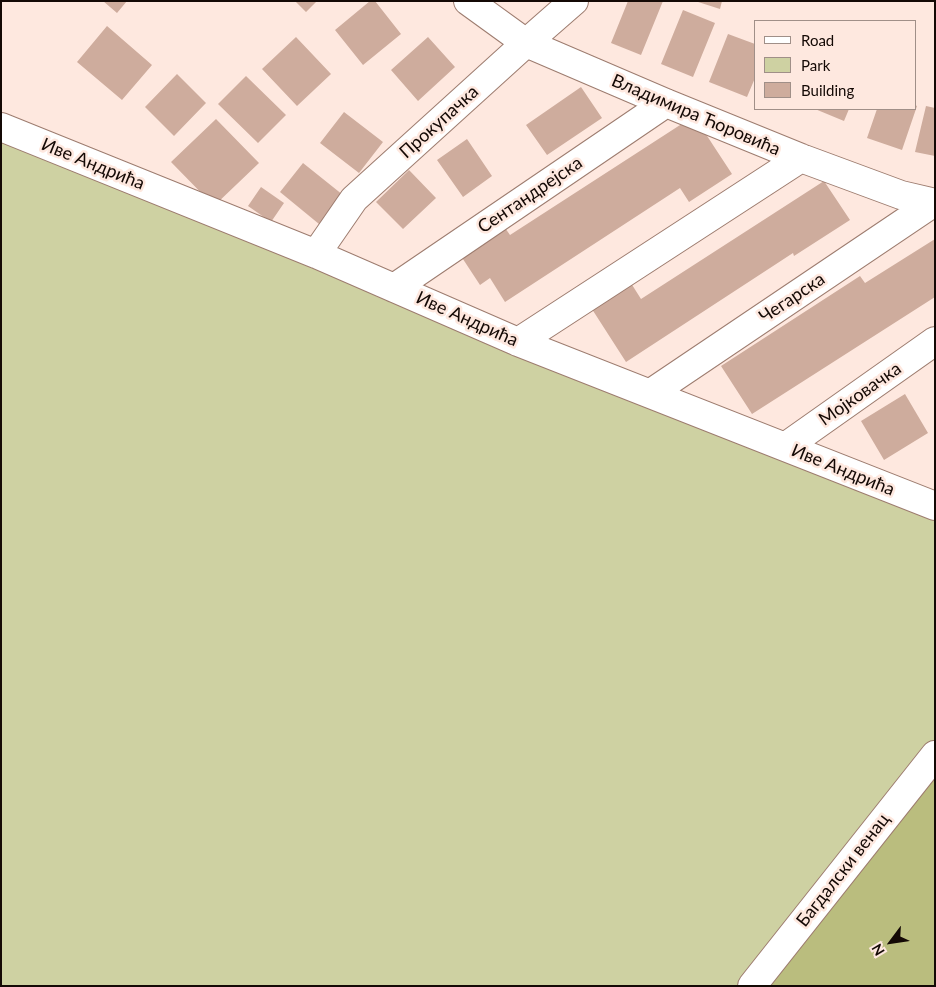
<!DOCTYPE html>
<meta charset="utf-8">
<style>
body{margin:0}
#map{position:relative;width:936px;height:987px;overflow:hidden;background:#fee8df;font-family:Lato,sans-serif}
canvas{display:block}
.frame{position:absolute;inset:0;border:2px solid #140905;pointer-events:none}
.legend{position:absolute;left:754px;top:20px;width:162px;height:90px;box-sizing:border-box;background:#fee8df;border:1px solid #a08f88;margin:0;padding:6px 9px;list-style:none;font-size:15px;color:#140905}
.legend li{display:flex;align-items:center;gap:10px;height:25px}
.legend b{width:25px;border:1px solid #a08f88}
.north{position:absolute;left:866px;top:917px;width:50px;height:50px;-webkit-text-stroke:4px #fee8df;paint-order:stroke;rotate:239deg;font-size:14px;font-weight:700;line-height:20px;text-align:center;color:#140905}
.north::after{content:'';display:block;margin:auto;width:18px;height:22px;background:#140905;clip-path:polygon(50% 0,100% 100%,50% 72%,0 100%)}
</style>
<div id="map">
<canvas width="936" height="987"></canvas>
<div class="frame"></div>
<ul class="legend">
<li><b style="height:6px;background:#fff"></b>Road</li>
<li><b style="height:14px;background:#ced1a2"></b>Park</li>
<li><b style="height:14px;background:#ceac9d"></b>Building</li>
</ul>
<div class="north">N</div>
</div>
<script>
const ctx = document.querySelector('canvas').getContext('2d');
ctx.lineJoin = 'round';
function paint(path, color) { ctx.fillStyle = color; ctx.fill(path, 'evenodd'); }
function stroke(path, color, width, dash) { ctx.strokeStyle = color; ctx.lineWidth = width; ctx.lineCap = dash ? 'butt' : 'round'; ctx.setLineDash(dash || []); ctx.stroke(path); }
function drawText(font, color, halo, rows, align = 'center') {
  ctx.font = font + ' Lato,sans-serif'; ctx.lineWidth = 5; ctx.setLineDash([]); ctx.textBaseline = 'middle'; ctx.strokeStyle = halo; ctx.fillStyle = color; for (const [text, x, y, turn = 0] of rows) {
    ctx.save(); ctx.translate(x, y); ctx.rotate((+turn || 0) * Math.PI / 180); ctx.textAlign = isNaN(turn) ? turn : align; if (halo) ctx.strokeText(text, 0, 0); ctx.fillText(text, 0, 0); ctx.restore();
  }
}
const green = new Path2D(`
 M 1,127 L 935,506 L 935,755 L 752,986 L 1,986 Z`);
const forest = new Path2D(`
 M 935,755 L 935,986 L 751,986 Z`);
const building = new Path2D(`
 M 103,1 L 127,1 L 117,13 Z
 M 295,1 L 317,1 L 306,12 Z
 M 370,1 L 375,1 L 401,34 L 363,65 L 335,30 Z
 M 628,1 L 663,1 L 641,55 L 611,43 Z
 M 695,1 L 722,1 L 720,9 Z
 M 683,10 L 715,23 L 693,77 L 661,64 Z
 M 107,26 L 152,65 L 122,100 L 77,62 Z
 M 728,34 L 755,44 L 755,78 L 747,97 L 709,82 Z
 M 296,37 L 331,74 L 297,106 L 262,69 Z
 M 428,37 L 455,67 L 418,101 L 391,70 Z
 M 177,74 L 206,103 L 174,136 L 145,107 Z
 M 246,76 L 286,115 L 258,143 L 218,104 Z
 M 581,87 L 602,118 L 547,155 L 526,125 Z
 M 915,105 L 917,106 L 902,150 L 867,138 L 877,109 L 915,109 Z
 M 926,106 L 935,108 L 935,156 L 915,152 Z
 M 815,109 L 849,109 L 844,121 Z
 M 344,112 L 383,142 L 359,173 L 320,143 Z
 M 694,116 L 732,174 L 689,202 L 680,188 L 505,302 L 490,278 L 480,285 L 459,253 L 503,225 L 510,235 Z
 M 216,119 L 259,163 L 214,206 L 171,162 Z
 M 467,139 L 492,176 L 463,197 L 437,160 Z
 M 303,163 L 343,195 L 319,224 L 280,192 Z
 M 409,170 L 436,198 L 403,229 L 376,202 Z
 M 824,181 L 850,220 L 794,256 L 793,253 L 626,362 L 590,306 L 629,280 L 641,299 Z
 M 261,187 L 284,203 L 271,222 L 248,206 Z
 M 935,239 L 935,297 L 752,414 L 721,366 L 860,276 L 865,283 Z
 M 905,394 L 928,433 L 884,460 L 861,421 Z`);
const minor = new Path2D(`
 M 468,1 L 526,43 L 666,103 L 801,158 L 901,195 L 935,203
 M 1,127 L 316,254 L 518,342 L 935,506
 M 316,254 L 354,199 L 526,43 L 574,1
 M 394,288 L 666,103
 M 518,342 L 801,158
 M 651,393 L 933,203
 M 785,447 L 935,341
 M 752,986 L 935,755`);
const streetNames = [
 ["Владимира Ћоровића",696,115,23],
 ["Прокупачка",439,122,-42],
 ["Иве Андрића",93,164,22],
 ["Сентандрејска",530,195,-34],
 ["Чегарска",792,298,-34],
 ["Иве Андрића",467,319,24],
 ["Мојковачка",860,394,-35],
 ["Иве Андрића",843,470,22],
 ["Багдалски венац",843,870,-52]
];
paint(green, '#ced1a2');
paint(forest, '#babd7e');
paint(building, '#ceac9d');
stroke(minor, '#9d7c6f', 30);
stroke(minor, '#fff', 28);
drawText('18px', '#140905', '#fee8df', streetNames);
</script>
